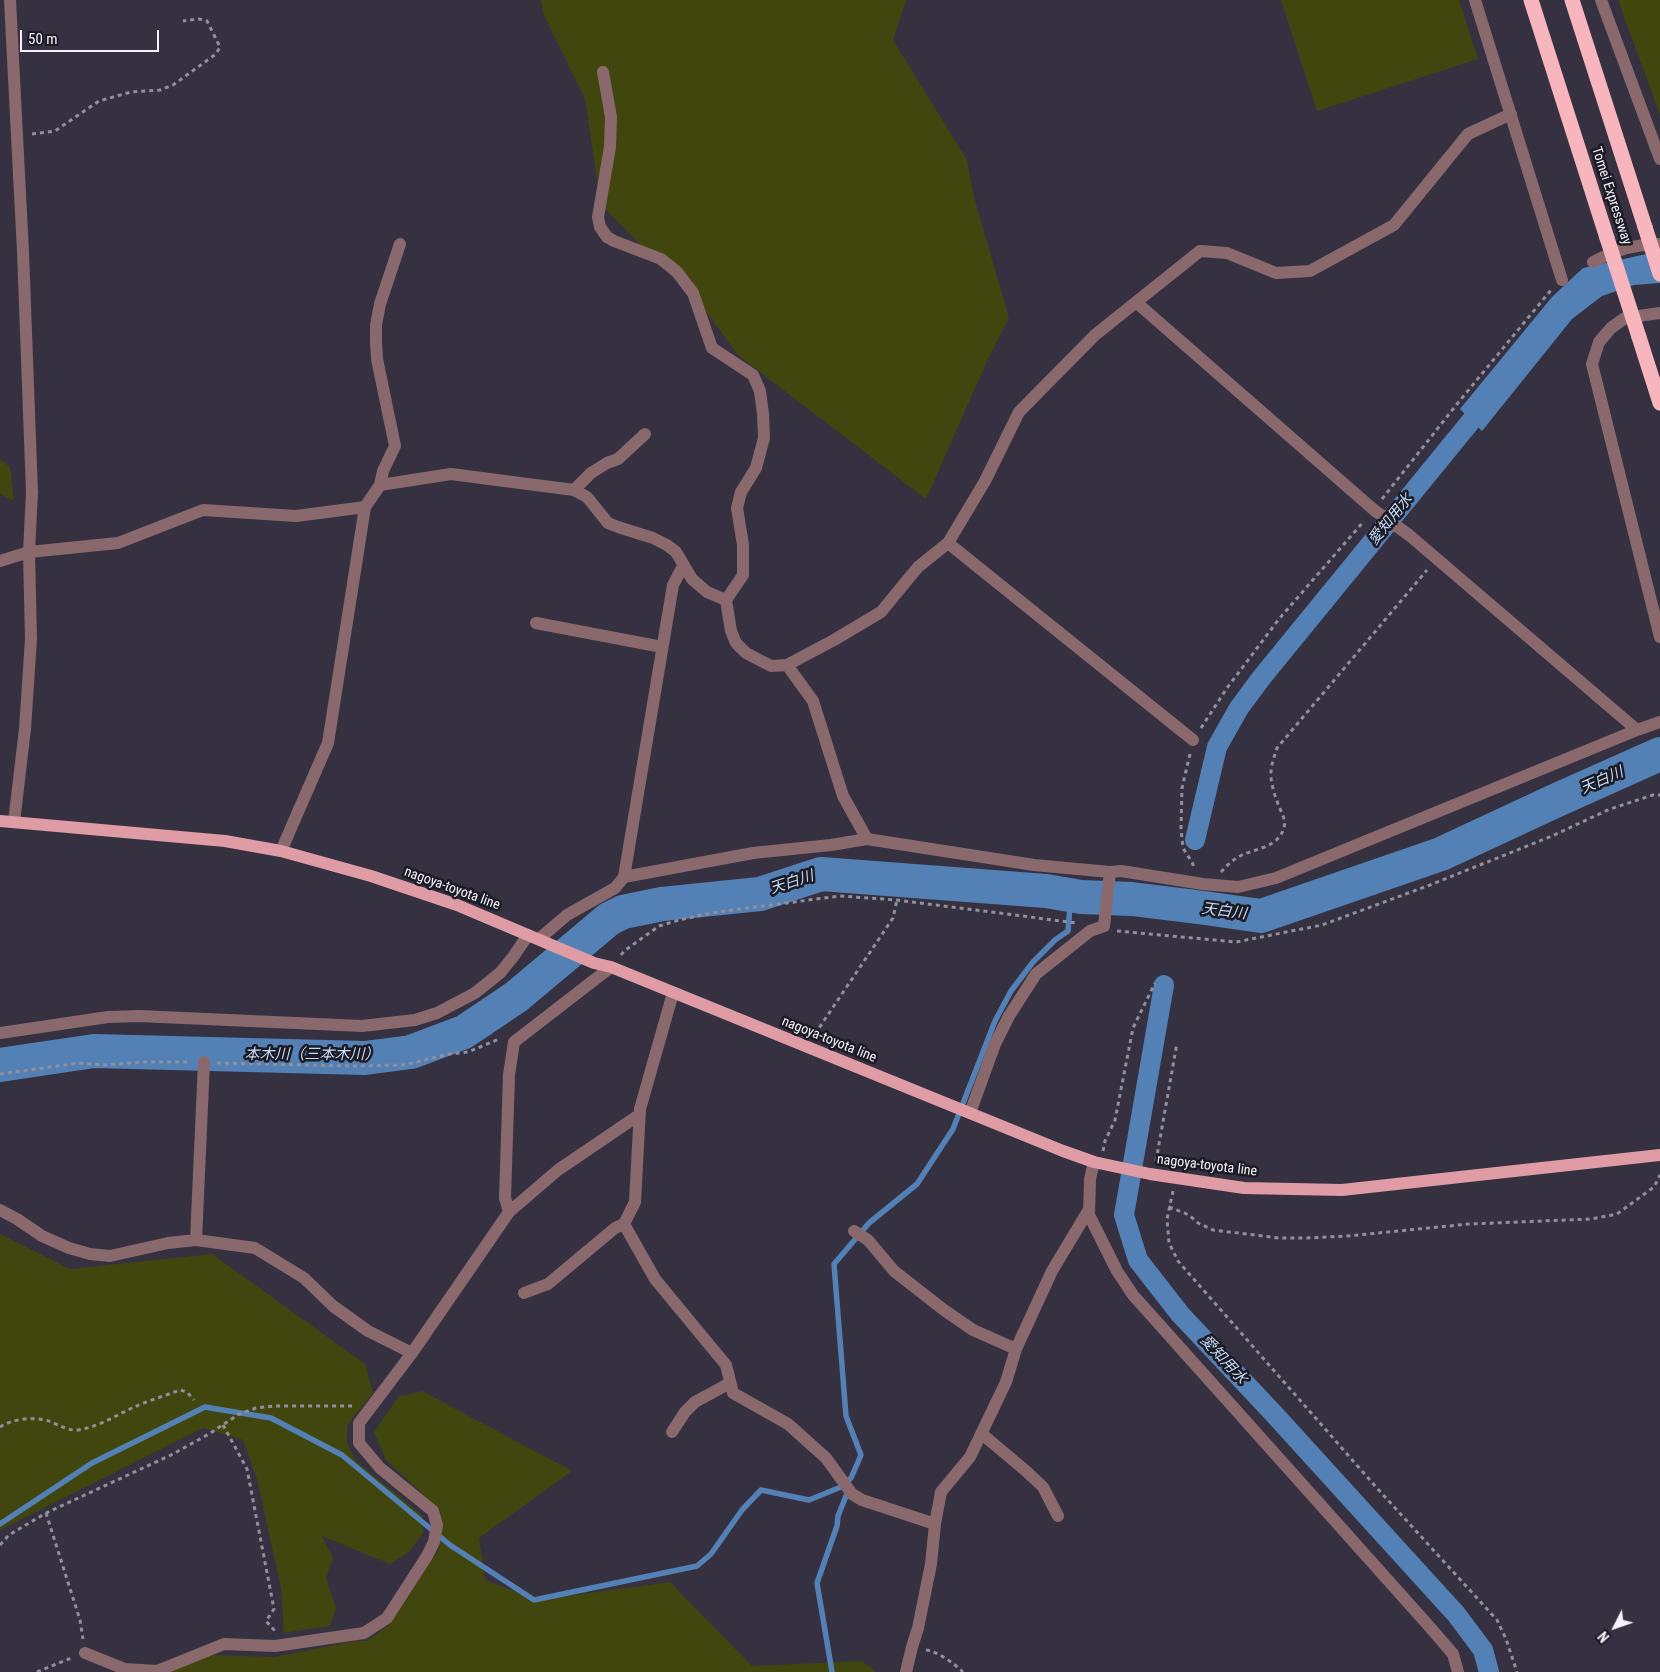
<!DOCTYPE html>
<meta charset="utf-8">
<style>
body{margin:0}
#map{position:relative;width:1660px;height:1672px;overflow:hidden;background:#353141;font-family:"Roboto Condensed",sans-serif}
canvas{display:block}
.north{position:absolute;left:1590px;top:1602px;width:50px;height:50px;-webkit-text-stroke:4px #1c1a22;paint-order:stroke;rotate:229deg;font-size:14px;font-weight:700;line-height:20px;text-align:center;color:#f3f1fc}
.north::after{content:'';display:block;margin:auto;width:18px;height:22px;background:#f3f1fc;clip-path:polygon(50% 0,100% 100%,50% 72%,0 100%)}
.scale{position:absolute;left:20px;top:30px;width:139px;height:22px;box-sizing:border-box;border:2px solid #f3f1fc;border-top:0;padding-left:6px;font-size:15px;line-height:18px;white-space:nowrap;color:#f3f1fc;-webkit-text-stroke:4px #1c1a22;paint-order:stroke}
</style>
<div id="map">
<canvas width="1660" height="1672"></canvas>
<div class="north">N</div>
<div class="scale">50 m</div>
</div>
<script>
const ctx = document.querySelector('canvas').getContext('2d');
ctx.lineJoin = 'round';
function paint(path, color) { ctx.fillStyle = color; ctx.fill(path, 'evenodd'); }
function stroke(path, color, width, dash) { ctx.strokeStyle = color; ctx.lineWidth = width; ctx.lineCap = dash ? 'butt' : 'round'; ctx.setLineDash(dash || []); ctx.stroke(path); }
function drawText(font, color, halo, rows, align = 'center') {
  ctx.font = font + ' "Roboto Condensed","Noto Sans JP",sans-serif'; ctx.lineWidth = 5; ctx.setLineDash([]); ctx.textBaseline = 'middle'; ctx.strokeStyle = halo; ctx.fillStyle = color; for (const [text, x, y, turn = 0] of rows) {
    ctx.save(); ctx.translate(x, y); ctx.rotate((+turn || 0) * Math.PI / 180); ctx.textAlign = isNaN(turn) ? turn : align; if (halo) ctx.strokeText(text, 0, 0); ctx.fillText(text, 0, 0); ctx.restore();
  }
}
const green = new Path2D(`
 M 541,0 L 906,0 L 893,40 L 967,160 L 974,197 L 1009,318 L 988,359 L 926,499 L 739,356 L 701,305 L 601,205 L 585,99 L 543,13 Z
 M 1281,0 L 1459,0 L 1478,59 L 1317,111 Z
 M 1618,0 L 1660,0 L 1660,115 Z
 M 0,459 L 10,467 L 14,501 L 0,494 Z
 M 0,1234 L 70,1269 L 212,1254 L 365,1364 L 373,1393 L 347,1425 L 347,1444 L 356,1461 L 423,1516 L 423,1533 L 409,1552 L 390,1564 L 322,1536 L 333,1558 L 326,1578 L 336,1608 L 330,1626 L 284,1633 L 281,1588 L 257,1479 L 243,1440 L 203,1428 L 0,1530 Z
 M 422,1391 L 572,1471 L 479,1538 L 485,1580 L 538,1600 L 670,1582 L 752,1666 L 862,1661 L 876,1672 L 165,1672 L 207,1655 L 275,1657 L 355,1641 L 367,1641 L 391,1623 L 439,1549 L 442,1527 L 440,1510 L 386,1460 L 374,1432 L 398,1397 Z`);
const water = new Path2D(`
 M 1660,251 L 1660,283 L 1634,285 L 1602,296 L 1572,319 L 1482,431 L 1460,409 L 1552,297 L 1583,268 Z`);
const stream = new Path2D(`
 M 0,1524 L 92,1463 L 205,1407 L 271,1418 L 342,1455 L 450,1545 L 534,1600 L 697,1566 L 711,1554 L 742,1510 L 761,1490 L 809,1500 L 841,1487 L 851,1478 L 861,1455 L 846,1416 L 834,1264 L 869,1223 L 917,1184 L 953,1129 L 995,1021 L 1011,991 L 1033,962 L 1055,940 L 1068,931 L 1070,906 L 1074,896
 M 832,1672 L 817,1583 L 837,1526 L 838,1516 L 848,1491`);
const canal = new Path2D(`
 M 1195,840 L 1217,747 L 1239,708 L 1262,677 L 1489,399
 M 1164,985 L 1124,1215 L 1138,1260 L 1180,1314 L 1274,1414 L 1456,1614 L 1483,1650 L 1489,1672`);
const river = new Path2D(`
 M 0,1065 L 94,1051 L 365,1058 L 411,1052 L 464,1032 L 516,997 L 609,919 L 623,912 L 662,904 L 760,894 L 821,874 L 1046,891 L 1081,897 L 1132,899 L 1205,908 L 1261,916 L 1441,854 L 1557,800 L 1660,754`);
const path = new Path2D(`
 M 32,134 L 55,131 L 99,101 L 131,92 L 160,90 L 173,85 L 216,54 L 220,47 L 207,21 L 199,19 L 183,21
 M 1382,499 L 1457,404 L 1551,290
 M 1201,728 L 1227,688 L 1279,619 L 1364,521
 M 1190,754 L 1182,788 L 1181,828 L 1183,848 L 1193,864 L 1193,869
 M 1221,872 C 1228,864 1234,859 1242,855 C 1255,849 1271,848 1280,836 C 1290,822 1281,814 1277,801 C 1274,794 1272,785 1271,778 C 1270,767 1274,758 1277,748 L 1427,570
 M 1117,931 L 1236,942 L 1322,925 L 1430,885 L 1552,836 L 1610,809 L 1653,795 L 1660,795
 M 621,955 L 624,951 L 659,926 L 679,920 L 717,912 L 840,896 L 897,900 L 1077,923
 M 815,1034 L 893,918 L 897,900
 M 217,1063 L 352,1066 L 404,1065 L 449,1054 L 468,1052 L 499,1039
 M 0,1074 L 79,1063 L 106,1065 L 143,1062 L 191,1062
 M 1103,1151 L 1105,1141 L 1115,1120 L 1133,1028 L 1155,983
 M 1156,1161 L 1177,1043
 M 1173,1191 L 1167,1219 L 1169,1243 L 1178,1261 L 1376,1487 L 1497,1620 L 1506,1639 L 1517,1672
 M 1169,1207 L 1189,1215 L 1198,1223 L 1213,1230 L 1279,1238 L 1307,1238 L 1348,1236 L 1469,1224 L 1591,1219 L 1617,1214 L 1654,1187 L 1660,1175
 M 223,1425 L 247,1469 L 274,1609 L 266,1621 L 275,1631
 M 0,1427 C 12,1419 31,1417 45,1420 C 57,1423 66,1431 78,1430 C 98,1427 115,1416 132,1408 C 147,1401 164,1396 180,1390 L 187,1392 L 194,1400
 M 46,1513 L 80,1620 L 83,1639
 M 0,1545 L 9,1535 L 46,1513 L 171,1455 L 209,1434 L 239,1414 L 256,1408 L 274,1406 L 353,1406
 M 926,1650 C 939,1652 953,1663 963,1672
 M 37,1672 L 71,1658`);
const minor = new Path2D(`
 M 10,0 L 23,252 L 32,492 L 29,552 L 31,639 L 25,729 L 14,822
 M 1475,0 L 1562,280
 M 1601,0 L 1660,159
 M 603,72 L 611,117 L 610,147 L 598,217 L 600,227 L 607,237 L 614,241 L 661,259 L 677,272 L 693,293 L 712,348 L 753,375 L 760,391 L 763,414 L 764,438 L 756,468 L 741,492 L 737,508 L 743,545 L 743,575 L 726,600 L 731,631 L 736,643 L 746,653 L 771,666 L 787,665 L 834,640 L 881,612 L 918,567 L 948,543 L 985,481 L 1019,412 L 1095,335 L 1200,251 L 1227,253 L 1276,273 L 1310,271 L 1394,225 L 1468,134 L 1511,114
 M 1593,262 C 1619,249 1631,245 1660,244
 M 1137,303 L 1374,510 L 1409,535 L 1637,730
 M 1660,313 L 1625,318 L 1611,328 L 1599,342 L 1592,364 L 1660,637
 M 380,485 L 451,474 L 574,490 L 587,497 L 608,523 L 618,527 L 653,538 L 667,545 L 676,552 L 692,579 L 707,592 L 726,600
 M 574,490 L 591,473 L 607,463 L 618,459 L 645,434
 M 948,543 L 1193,740
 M 0,561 L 29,552 L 118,543 L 203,510 L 296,516 L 365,507
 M 536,623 L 662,647
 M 787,665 L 813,701 L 843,796 L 867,839
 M 281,851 L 328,743 L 365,507 L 380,485 L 383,471 L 395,446 L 377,359 L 376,341 L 376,325 L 380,304 L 400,244
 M 624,877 L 753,853 L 831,845 L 867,839 L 1034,865 L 1110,872 L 1121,871 L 1203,884 L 1238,887 L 1276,878 L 1637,730 L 1660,722
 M 539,939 L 567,915 L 615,888 L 624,877 L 673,585 L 683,566
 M 673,993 L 640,1109 L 635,1202 L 624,1224 L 655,1279 L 726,1365 L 733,1393 L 788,1424 L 826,1458 L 852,1494 L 862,1500 L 935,1524
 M 0,1033 L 108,1017 L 139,1016 L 362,1026 L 415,1020 L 437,1013 L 475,993 L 500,973 L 513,957 L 528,935
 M 970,1113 L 995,1044 L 1009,1016 L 1036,974 L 1090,931 L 1104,926 L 1110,872
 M 1094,1162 L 1090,1179 L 1089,1215 L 1117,1271 L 1133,1295 L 1428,1625 L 1453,1654 L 1458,1672
 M 0,1210 L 17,1219 L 42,1236 L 69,1248 L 90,1254 L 110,1256 L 168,1243 L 196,1240 L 255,1248 L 304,1278 L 333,1306 L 368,1331 L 412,1353
 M 509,1212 L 505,1198 L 509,1075 L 514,1042 L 611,967
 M 854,1231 L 868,1240 L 894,1271 L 944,1310 L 973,1330 L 1016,1349
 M 196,1240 L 204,1062
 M 524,1293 L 548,1284 L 615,1228 L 624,1224
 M 672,1432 L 685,1412 L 695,1402 L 730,1383
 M 982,1434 L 1026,1471 L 1043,1487 L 1058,1516
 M 85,1653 L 125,1669 L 157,1671 L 224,1644 L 275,1646 L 364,1633 L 387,1618 L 427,1556 L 434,1542 L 437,1525 L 433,1511 L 380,1468 L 359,1443 L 359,1423 L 412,1353 L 509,1212 L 558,1170 L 639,1115
 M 906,1672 L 912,1647 L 918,1628 L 931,1564 L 935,1524 L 941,1492 L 970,1457 L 1006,1382 L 1016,1349 L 1052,1271 L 1088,1211 L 1089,1215`);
const major = new Path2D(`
 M 0,821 L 225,841 L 281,851 L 371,876 L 457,905 L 594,963 L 611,967 L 1063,1151 L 1094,1162 L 1150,1174 L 1244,1188 L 1342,1190 L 1660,1155`);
const highway = new Path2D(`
 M 1531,0 L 1607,238
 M 1572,0 L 1645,227
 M 1639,337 L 1660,403`);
const highwayBridge = new Path2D(`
 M 1645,227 L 1660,274
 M 1607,238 L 1639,337`);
const streetNames = [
 ["Tomei Expressway",1611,196,72],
 ["nagoya-toyota line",452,889,20],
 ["nagoya-toyota line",829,1040,22],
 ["nagoya-toyota line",1207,1166,7]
];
const waterNames = [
 ["愛知用水",1391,520,-51],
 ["天白川",1602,781,-24],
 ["天白川",792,883,-18],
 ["天白川",1224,912,7],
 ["本木川（三本木川）",312,1055],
 ["愛知用水",1223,1360,47]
];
paint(green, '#41460f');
paint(water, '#5381b6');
stroke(stream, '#5381b6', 5.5);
stroke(canal, '#5381b6', 20);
stroke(river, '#5381b6', 34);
stroke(path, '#928f9d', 3, [4, 4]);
stroke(minor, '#8a696d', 12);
stroke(major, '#df9ca5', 12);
stroke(highway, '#f7b5be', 15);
stroke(highwayBridge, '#f7b5be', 15);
drawText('14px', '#f3f1fc', '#1c1a22', streetNames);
drawText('italic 15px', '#c1daf9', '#1c1a22', waterNames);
</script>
